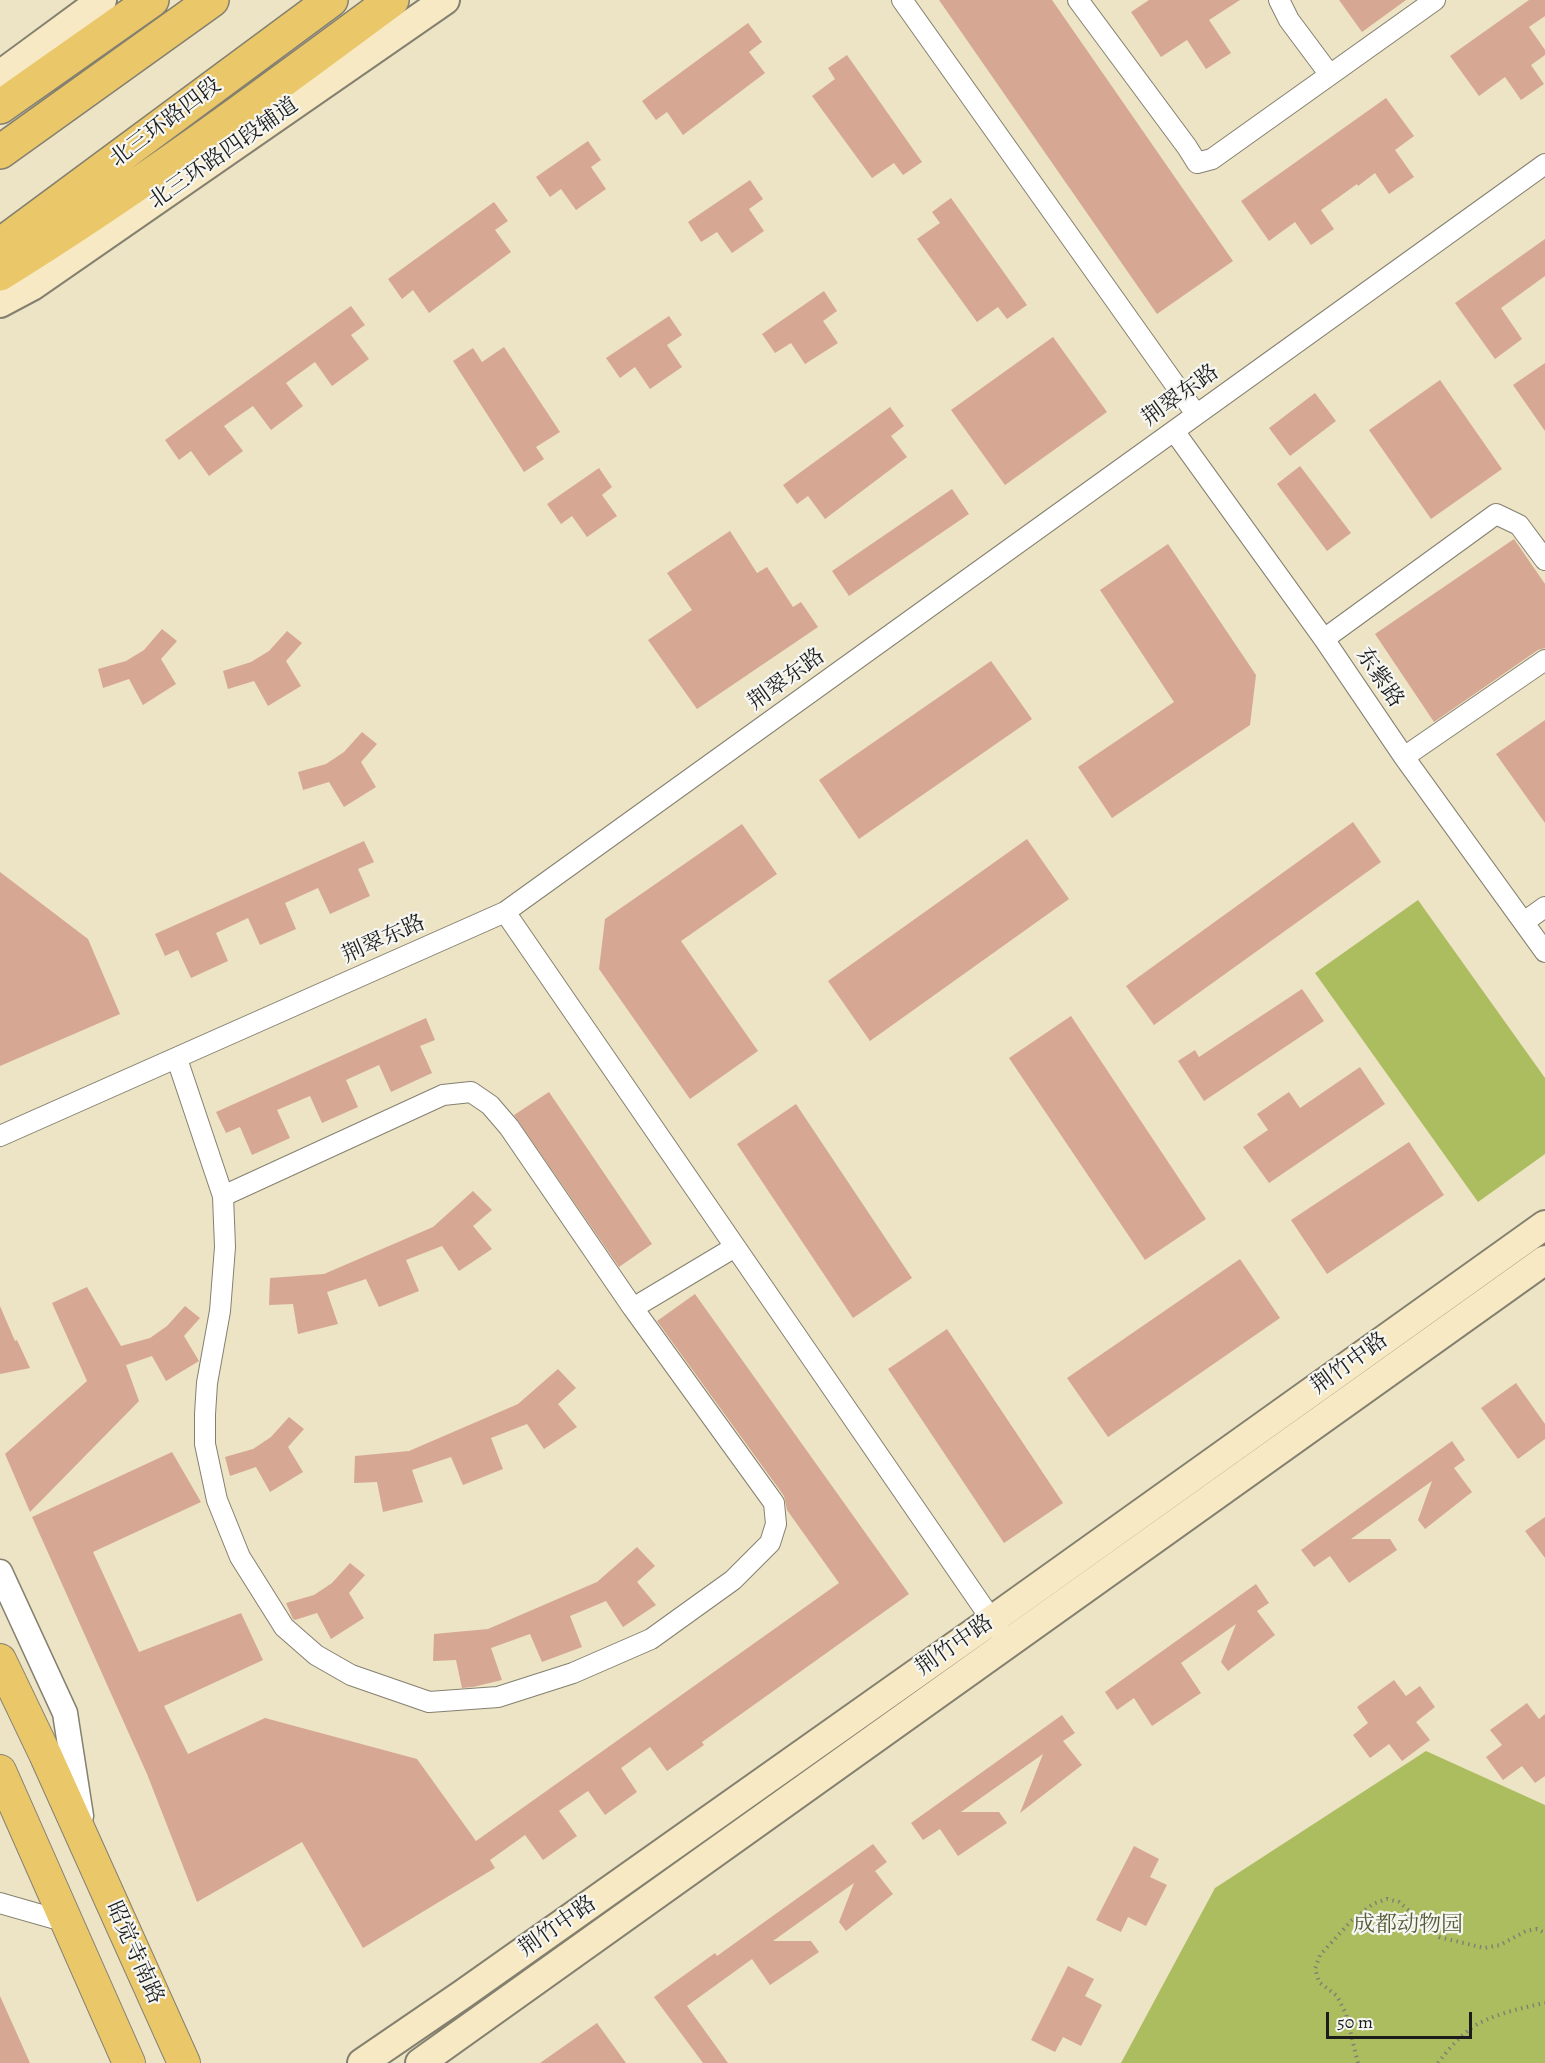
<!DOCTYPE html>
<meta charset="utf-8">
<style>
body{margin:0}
#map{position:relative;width:1545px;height:2063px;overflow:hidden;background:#ede3c5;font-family:Alegreya,serif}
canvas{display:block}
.scale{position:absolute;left:1326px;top:2012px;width:146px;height:27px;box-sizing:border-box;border:3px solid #1c1c1c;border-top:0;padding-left:8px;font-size:18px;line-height:21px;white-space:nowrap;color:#1c1c1c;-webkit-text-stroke:4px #f6f6f2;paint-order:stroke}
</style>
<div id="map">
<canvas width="1545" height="2063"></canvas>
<div class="scale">50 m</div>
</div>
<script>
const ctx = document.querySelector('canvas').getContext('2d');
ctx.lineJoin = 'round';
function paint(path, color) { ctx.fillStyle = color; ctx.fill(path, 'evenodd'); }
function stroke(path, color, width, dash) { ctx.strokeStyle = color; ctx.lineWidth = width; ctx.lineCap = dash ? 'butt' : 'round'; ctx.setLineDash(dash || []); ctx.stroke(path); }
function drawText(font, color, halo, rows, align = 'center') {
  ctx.font = font + ' Alegreya,"Noto Serif SC",serif'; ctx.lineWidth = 4.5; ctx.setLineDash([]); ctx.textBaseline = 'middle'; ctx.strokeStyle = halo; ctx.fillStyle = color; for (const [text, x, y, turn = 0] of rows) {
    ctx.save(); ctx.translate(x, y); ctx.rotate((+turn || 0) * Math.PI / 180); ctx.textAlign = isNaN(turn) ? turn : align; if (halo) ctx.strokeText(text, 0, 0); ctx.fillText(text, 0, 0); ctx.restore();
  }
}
const green = new Path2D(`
 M 1418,900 L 1545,1078 L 1545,1154 L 1478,1202 L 1315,973 Z
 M 1426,1751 L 1545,1805 L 1545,2063 L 1121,2063 L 1215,1888 Z`);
const building = new Path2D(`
 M 939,0 L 1052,0 L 1233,261 L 1157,314 Z
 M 1149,0 L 1240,0 L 1209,20 L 1231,53 L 1206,69 L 1187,40 L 1161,57 L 1131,12 Z
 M 1339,0 L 1406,0 L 1362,32 Z
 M 1529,0 L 1545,0 L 1545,16 L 1529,27 L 1545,50 L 1545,55 L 1531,65 L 1544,84 L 1521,100 L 1505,77 L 1479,96 L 1450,56 Z
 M 748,23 L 762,42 L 749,52 L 765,73 L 683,135 L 667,112 L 656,120 L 642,101 Z
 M 847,55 L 922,162 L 903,175 L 894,163 L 872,178 L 812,96 L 835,79 L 828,68 Z
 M 1386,98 L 1414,136 L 1395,150 L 1414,177 L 1389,194 L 1375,173 L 1358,186 L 1357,184 L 1321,210 L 1334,229 L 1311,245 L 1295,222 L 1269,241 L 1241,201 Z
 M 588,141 L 601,160 L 591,167 L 606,189 L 576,210 L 561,189 L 550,197 L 536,177 Z
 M 750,180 L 763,199 L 749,209 L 764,231 L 732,253 L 717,232 L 701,242 L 688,222 Z
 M 951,198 L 1027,305 L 1007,319 L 998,307 L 977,322 L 917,239 L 940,223 L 932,212 Z
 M 494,202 L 508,221 L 495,230 L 511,252 L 429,313 L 413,290 L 402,299 L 388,279 Z
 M 1545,239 L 1545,276 L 1501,308 L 1522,339 L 1495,359 L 1455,303 Z
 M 824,291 L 837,311 L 823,321 L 838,343 L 805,364 L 791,343 L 775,353 L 762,334 Z
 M 351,306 L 365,325 L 351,335 L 369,359 L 332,386 L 315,362 L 286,383 L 303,406 L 271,430 L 253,406 L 224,426 L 243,451 L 209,476 L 191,451 L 179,460 L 165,440 Z
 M 669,316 L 682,335 L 667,345 L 682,367 L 650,389 L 635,367 L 620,378 L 606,358 Z
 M 1053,337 L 1107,412 L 1005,485 L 951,410 Z
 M 504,347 L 560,432 L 536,447 L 544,459 L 524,472 L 453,361 L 473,348 L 482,362 Z
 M 1545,363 L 1545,431 L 1513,385 Z
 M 1440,380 L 1502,469 L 1431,519 L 1369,430 Z
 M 1315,393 L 1336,421 L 1290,456 L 1269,428 Z
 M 890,407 L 904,426 L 891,436 L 907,457 L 825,519 L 808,496 L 797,504 L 783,485 Z
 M 1300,466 L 1351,533 L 1327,551 L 1277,484 Z
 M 599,468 L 612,487 L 602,495 L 617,516 L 587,537 L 572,516 L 561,524 L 547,504 Z
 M 952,489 L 969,514 L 849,596 L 832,571 Z
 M 730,531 L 757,573 L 767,567 L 793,607 L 801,602 L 818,627 L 697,709 L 648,640 L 692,610 L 667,573 Z
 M 1514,539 L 1545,584 L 1545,648 L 1538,650 L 1434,722 L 1375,634 Z
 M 1168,544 L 1256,675 L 1250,725 L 1112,818 L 1078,767 L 1174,702 L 1100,590 Z
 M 162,629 L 177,641 L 161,659 L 176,684 L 143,705 L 129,679 L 103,688 L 98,669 L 126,661 L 144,650 Z
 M 287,631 L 302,643 L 286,661 L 301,686 L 268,706 L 254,681 L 228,689 L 223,671 L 251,662 L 269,651 Z
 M 991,661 L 1032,719 L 859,839 L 819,780 Z
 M 1545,720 L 1545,823 L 1496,754 Z
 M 362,732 L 377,744 L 361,762 L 376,787 L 344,807 L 329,782 L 303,790 L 298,772 L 326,764 L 344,752 Z
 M 1353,822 L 1381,862 L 1154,1025 L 1126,986 Z
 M 742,824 L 777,874 L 681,941 L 758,1051 L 690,1099 L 599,969 L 605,919 Z
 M 1027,839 L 1069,899 L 870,1041 L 828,981 Z
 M 364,841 L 374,862 L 358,869 L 370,896 L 330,914 L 318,888 L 285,903 L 296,929 L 260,945 L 248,918 L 216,933 L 228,961 L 191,978 L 178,950 L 165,956 L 155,934 Z
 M 0,872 L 88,939 L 120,1014 L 0,1066 Z
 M 1302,989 L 1324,1021 L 1204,1101 L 1178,1061 L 1195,1050 L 1199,1057 Z
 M 1071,1016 L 1206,1219 L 1145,1260 L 1009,1058 Z
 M 426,1018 L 435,1040 L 420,1046 L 432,1073 L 391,1092 L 379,1065 L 346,1080 L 358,1107 L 322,1123 L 310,1096 L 277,1110 L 290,1138 L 252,1155 L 240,1127 L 226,1133 L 216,1112 Z
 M 1360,1067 L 1385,1104 L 1269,1183 L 1243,1147 L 1268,1130 L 1257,1114 L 1289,1092 L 1300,1108 Z
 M 549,1092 L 652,1244 L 619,1267 L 514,1115 Z
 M 796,1104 L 912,1278 L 853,1318 L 737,1144 Z
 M 1409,1142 L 1444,1195 L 1327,1274 L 1291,1220 Z
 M 473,1191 L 492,1210 L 473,1226 L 492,1249 L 459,1271 L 442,1246 L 406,1260 L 419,1291 L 379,1307 L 366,1279 L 327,1292 L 338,1324 L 298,1334 L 293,1304 L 269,1305 L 270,1278 L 324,1274 L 433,1227 Z
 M 1240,1259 L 1280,1318 L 1108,1437 L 1067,1378 Z
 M 87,1287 L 121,1346 L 150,1338 L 167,1326 L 185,1306 L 200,1318 L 184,1336 L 199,1361 L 166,1381 L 152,1356 L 126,1365 L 139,1401 L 30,1512 L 5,1454 L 87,1381 L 52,1303 Z
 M 695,1294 L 909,1594 L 702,1742 L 704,1745 L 667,1771 L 650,1747 L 621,1768 L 637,1792 L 605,1815 L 588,1791 L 559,1811 L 577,1836 L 543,1860 L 525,1835 L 490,1860 L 495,1868 L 363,1948 L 302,1842 L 197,1902 L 147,1774 L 32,1517 L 172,1452 L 201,1502 L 93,1552 L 139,1652 L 241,1613 L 263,1660 L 164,1706 L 188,1754 L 265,1718 L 417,1759 L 476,1841 L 839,1583 L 787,1510 L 784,1496 L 657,1321 Z
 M 0,1306 L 15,1341 L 17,1340 L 30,1368 L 0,1374 Z
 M 947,1329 L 1063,1503 L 1004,1543 L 888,1369 Z
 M 558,1369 L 576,1388 L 558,1404 L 577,1427 L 544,1449 L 527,1424 L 491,1438 L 503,1469 L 463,1485 L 451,1457 L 412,1470 L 423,1502 L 383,1512 L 377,1482 L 354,1483 L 355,1456 L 409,1451 L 518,1404 Z
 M 1516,1383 L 1545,1424 L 1545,1439 L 1518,1459 L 1481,1408 Z
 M 289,1417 L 304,1429 L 288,1447 L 303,1472 L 270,1492 L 256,1467 L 230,1476 L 225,1457 L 253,1449 L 271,1437 Z
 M 1452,1441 L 1465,1460 L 1454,1468 L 1472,1492 L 1425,1529 L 1418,1520 L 1432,1481 L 1351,1539 L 1390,1539 L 1397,1550 L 1349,1583 L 1330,1556 L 1314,1567 L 1301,1550 Z
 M 1545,1517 L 1545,1558 L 1525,1531 Z
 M 637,1547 L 655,1566 L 637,1582 L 656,1605 L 623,1627 L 606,1601 L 570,1616 L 582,1647 L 542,1662 L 530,1634 L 491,1648 L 502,1680 L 473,1687 L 462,1688 L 456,1660 L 433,1661 L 434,1634 L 488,1629 L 597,1582 Z
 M 350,1563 L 365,1575 L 349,1593 L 364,1618 L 331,1639 L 317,1613 L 295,1620 L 293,1619 L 286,1603 L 314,1595 L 332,1583 Z
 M 1256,1584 L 1269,1603 L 1257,1611 L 1275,1635 L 1228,1671 L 1221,1662 L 1236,1624 L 1181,1663 L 1201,1693 L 1152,1726 L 1134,1698 L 1117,1710 L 1105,1692 Z
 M 1394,1680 L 1406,1696 L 1420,1686 L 1435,1707 L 1416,1722 L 1430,1740 L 1402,1761 L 1389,1744 L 1370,1758 L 1353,1735 L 1368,1723 L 1357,1707 Z
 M 1527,1703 L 1539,1719 L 1545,1714 L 1545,1776 L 1535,1783 L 1522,1766 L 1503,1780 L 1486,1757 L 1502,1745 L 1490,1730 Z
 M 1062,1715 L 1075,1733 L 1063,1741 L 1082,1765 L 1020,1813 L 1043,1754 L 961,1812 L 999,1812 L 1007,1823 L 958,1856 L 940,1829 L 923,1840 L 911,1823 Z
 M 873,1844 L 887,1862 L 875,1871 L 893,1894 L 846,1931 L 839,1922 L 854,1883 L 773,1941 L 811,1941 L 819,1952 L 770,1985 L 752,1959 L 687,2006 L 728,2063 L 703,2063 L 654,1997 L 715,1953 L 717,1956 Z
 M 1134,1846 L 1159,1859 L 1150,1877 L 1167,1885 L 1146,1926 L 1128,1917 L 1121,1932 L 1096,1920 Z
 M 1068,1966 L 1094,1979 L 1085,1996 L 1102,2005 L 1081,2046 L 1063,2037 L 1055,2052 L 1031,2040 Z
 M 0,1996 L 30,2063 L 0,2063 Z
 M 597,2023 L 626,2063 L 540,2063 Z`);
const path = new Path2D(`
 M 1358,2063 L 1346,2014 L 1337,1996 L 1319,1982 L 1315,1969 L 1320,1955 L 1352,1920 L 1373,1904 L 1387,1899 L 1399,1902 L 1439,1937 L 1484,1948 L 1500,1945 L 1526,1931 L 1537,1929 L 1545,1933
 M 1438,2063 C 1447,2051 1458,2038 1470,2029 C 1487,2016 1524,2007 1545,2003`);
const minor = new Path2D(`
 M 902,0 L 1196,414
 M 1078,0 L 1187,147 L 1197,163 L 1212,159 L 1435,0
 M 1279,0 L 1289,20 L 1330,75
 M 1174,431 L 1324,639 L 1404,757 L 1545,952
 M 1324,639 L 1496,514 L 1519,525 L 1545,560
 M 1404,757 L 1545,660
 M 505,912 L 998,1629
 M 1524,922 L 1545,907
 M 177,1059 L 223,1196 L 225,1247 L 220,1311 L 207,1383 L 205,1414 L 205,1444 L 217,1500 L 240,1557 L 284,1627 L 316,1655 L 351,1675 L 429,1702 L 498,1697 L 573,1673 L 651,1639 L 733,1580 L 770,1543 L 776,1524 L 774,1503 L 633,1308 L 509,1127 L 490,1105 L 471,1092 L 443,1095 L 223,1196
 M 0,1136 L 505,912 L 1545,164
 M 633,1308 L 735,1247
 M 0,1903 L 66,1922`);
const tertiary = new Path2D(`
 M 0,1572 L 65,1713 L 81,1816`);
const secondary = new Path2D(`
 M 0,75 L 102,0
 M 0,303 L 32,286 L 445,0
 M 362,2063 L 463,1994 L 992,1620 L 1545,1225
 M 420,2063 L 1545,1260`);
const primary = new Path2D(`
 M 0,1660 L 45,1754 L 184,2063
 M 0,1771 L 129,2063`);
const trunk = new Path2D(`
 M 0,107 L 152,0
 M 0,152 L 212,0
 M 0,245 L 331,0
 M 0,274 C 136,190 264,95 392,0`);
const streetNames = [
 ["北三环路四段",166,123,-37],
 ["北三环路四段辅道",224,154,-35],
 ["荆翠东路",1181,396,-36],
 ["东紫路",1379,678,56],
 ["荆翠东路",787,680,-36],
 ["荆翠东路",384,940,-24],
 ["荆竹中路",1350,1364,-36],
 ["荆竹中路",955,1646,-35],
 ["荆竹中路",558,1927,-35],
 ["昭觉寺南路",134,1953,66]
];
const parkNames = [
 ["成都动物园",1408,1926]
];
paint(green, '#acbd60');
paint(building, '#d6a893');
stroke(minor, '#848070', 22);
stroke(tertiary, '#848070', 27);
stroke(secondary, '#848070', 32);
stroke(primary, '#848070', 34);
stroke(trunk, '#848070', 36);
stroke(path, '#848070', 4, [1.5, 4.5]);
stroke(minor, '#fff', 20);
stroke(tertiary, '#fff', 24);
stroke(secondary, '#f7e9c3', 28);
stroke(primary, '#eac769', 32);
stroke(trunk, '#eac769', 33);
drawText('22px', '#1c1c1c', '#f6f6f2', streetNames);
drawText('22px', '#565c37', '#f6f6f2', parkNames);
</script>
